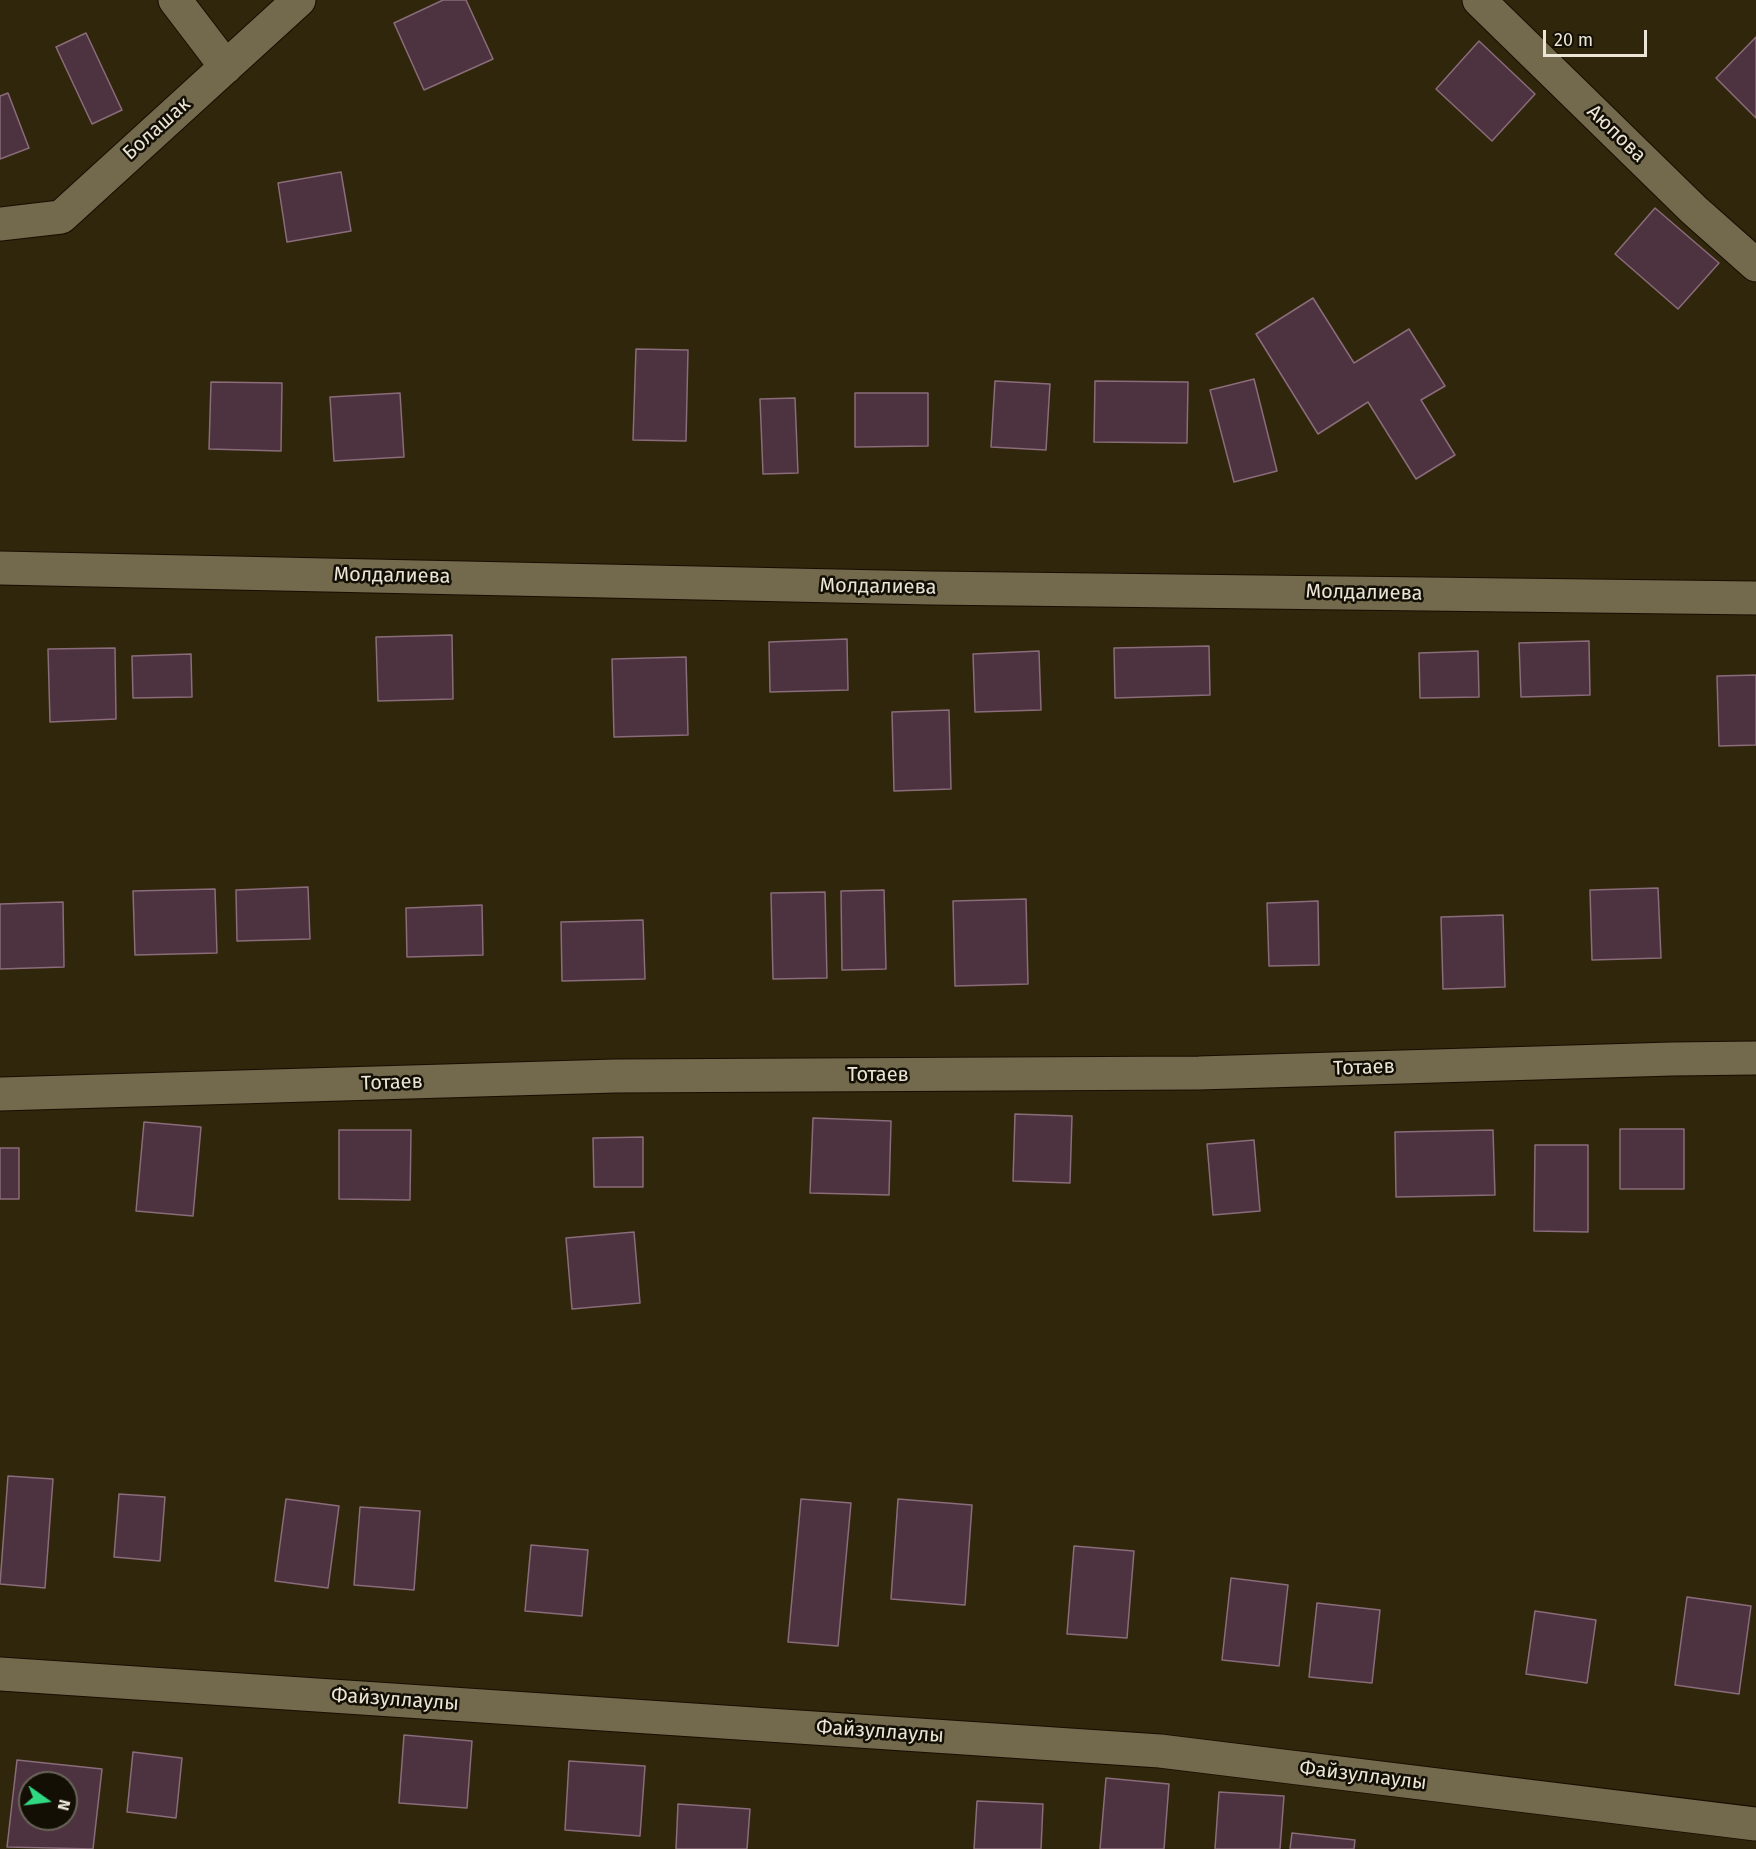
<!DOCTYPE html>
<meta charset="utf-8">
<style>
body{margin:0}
#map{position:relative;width:1756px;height:1849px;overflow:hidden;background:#2f260c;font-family:"Fira Sans",sans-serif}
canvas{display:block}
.north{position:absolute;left:18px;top:1771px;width:60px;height:60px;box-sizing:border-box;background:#130f05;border:2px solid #696558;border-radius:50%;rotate:104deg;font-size:16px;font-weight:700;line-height:24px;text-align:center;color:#eae5d5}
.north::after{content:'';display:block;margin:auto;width:21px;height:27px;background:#30d882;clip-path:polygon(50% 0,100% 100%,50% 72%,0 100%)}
.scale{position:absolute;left:1543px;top:30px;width:104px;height:27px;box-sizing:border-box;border:3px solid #eae5d5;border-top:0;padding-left:8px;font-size:18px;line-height:21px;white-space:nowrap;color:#eae5d5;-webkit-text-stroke:4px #130f05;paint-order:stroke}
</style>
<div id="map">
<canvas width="1756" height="1849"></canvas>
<div class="north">N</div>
<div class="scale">20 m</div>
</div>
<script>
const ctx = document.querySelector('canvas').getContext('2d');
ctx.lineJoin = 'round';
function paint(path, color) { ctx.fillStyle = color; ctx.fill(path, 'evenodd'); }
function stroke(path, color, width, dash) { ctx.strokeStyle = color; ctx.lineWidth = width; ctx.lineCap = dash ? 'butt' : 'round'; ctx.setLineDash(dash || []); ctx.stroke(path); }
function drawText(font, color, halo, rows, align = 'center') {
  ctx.font = font + ' "Fira Sans",sans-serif'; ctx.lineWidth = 5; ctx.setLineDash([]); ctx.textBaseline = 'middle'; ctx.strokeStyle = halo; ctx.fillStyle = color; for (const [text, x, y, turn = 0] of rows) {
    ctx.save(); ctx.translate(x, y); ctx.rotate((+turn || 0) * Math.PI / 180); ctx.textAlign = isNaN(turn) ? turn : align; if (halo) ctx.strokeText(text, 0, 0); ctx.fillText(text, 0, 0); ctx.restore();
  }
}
const building = new Path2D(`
 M 443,0 L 466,0 L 493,59 L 424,90 L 394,23 Z
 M 86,33 L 122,110 L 92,124 L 56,47 Z
 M 1756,37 L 1756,118 L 1716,78 Z
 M 1479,41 L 1535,94 L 1492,141 L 1436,89 Z
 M 8,93 L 29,148 L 0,159 L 0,96 Z
 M 341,172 L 351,231 L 287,242 L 278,183 Z
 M 1655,208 L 1719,263 L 1678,309 L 1615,254 Z
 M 1313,298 L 1354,363 L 1409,329 L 1445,386 L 1421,400 L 1455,455 L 1416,479 L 1368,402 L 1318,434 L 1256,334 Z
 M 636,349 L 688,350 L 686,441 L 633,440 Z
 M 1254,379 L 1277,471 L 1234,482 L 1210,390 Z
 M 995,381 L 1050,384 L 1046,450 L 991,447 Z
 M 1095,381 L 1188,382 L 1187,443 L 1094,442 Z
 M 211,382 L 282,383 L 281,451 L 209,449 Z
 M 400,393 L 404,457 L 334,461 L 330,397 Z
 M 855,393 L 928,393 L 928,446 L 855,447 Z
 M 795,398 L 798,473 L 763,474 L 760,399 Z
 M 452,635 L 453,699 L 378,701 L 376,637 Z
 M 847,639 L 848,690 L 770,692 L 769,642 Z
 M 1589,641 L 1590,695 L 1521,697 L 1519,643 Z
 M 1209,646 L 1210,695 L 1115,698 L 1114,648 Z
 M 115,648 L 116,719 L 50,722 L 48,649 Z
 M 1039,651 L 1041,710 L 975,712 L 973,654 Z
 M 1478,651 L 1479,697 L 1420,698 L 1419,653 Z
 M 191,654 L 192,697 L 133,698 L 132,656 Z
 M 686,657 L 688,735 L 614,737 L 612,659 Z
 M 1756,675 L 1756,745 L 1719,746 L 1717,676 Z
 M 949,710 L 951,789 L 894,791 L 892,712 Z
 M 308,887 L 310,939 L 237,941 L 236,890 Z
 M 1658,888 L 1661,958 L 1592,960 L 1590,890 Z
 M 215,889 L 217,953 L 135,955 L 133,891 Z
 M 884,890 L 886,969 L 842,970 L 841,891 Z
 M 825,892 L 827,978 L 773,979 L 771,893 Z
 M 1026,899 L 1028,984 L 955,986 L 953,901 Z
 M 1318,901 L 1319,965 L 1269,966 L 1267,903 Z
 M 63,902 L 64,967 L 0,969 L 0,904 Z
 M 482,905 L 483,955 L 407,957 L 406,908 Z
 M 1503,915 L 1505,987 L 1443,989 L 1441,917 Z
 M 643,920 L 645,979 L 562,981 L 561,922 Z
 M 1015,1114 L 1072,1116 L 1070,1183 L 1013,1181 Z
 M 813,1118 L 891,1121 L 889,1195 L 810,1193 Z
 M 144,1122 L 201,1127 L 193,1216 L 136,1211 Z
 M 1620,1129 L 1684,1129 L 1684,1189 L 1620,1189 Z
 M 339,1130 L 411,1130 L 410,1200 L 339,1199 Z
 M 1493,1130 L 1495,1195 L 1396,1197 L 1395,1132 Z
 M 643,1137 L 643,1187 L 594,1187 L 593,1138 Z
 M 1254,1140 L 1260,1211 L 1213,1215 L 1207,1144 Z
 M 1535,1145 L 1588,1145 L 1588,1232 L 1534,1231 Z
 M 0,1148 L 19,1148 L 19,1199 L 0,1199 Z
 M 634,1232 L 640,1303 L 572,1309 L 566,1238 Z
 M 8,1476 L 53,1479 L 45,1588 L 0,1584 Z
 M 119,1494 L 165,1497 L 160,1561 L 114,1557 Z
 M 286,1499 L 339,1506 L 328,1588 L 275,1581 Z
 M 801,1499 L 851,1503 L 838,1646 L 788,1642 Z
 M 898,1499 L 972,1505 L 965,1605 L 891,1599 Z
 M 360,1507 L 420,1511 L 414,1590 L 354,1585 Z
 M 531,1545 L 588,1550 L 582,1616 L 525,1611 Z
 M 1074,1546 L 1134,1551 L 1127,1638 L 1067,1634 Z
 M 1231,1578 L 1288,1585 L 1279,1666 L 1222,1660 Z
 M 1687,1597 L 1751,1606 L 1739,1694 L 1675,1685 Z
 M 1317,1603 L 1380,1610 L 1372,1683 L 1309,1677 Z
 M 1535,1611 L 1596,1620 L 1587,1683 L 1526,1674 Z
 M 404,1735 L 472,1741 L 467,1808 L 399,1803 Z
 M 133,1752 L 182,1758 L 176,1818 L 127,1812 Z
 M 17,1760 L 102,1769 L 93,1849 L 7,1847 ZM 30,1783 L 66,1783 L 66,1819 L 30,1819 Z
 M 569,1761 L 645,1766 L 640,1836 L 565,1830 Z
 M 1106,1778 L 1169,1784 L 1164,1849 L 1100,1849 Z
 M 1219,1792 L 1284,1796 L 1280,1849 L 1215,1849 Z
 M 977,1801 L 1043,1804 L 1041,1849 L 974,1849 Z
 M 678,1804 L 750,1809 L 747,1849 L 676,1849 Z
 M 1292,1833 L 1355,1840 L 1354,1849 L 1290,1849 Z`);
const minor = new Path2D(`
 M 175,0 L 226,67
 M 1479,0 L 1694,210 L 1756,265
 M 0,224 L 61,217 L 299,0
 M 0,568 L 930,588 L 1756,598
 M 0,1094 L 615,1076 L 1199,1073 L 1672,1059 L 1756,1058
 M 0,1674 L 1160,1751 L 1756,1824`);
const streetNames = [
 ["Болашак",157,129,-42],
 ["Аюпова",1616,134,44],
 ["Молдалиева",392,576,1],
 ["Молдалиева",878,587,1],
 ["Молдалиева",1364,593,1],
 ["Тотаев",1364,1068,-2],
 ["Тотаев",878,1075],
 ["Тотаев",392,1083,-2],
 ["Файзуллаулы",395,1700,4],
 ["Файзуллаулы",880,1732,4],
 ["Файзуллаулы",1363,1776,7]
];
paint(building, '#4d333f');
stroke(building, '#8a6c7a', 1.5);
stroke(minor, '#170e00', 35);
stroke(minor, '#73694d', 33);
drawText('20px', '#eae5d5', '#130f05', streetNames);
</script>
